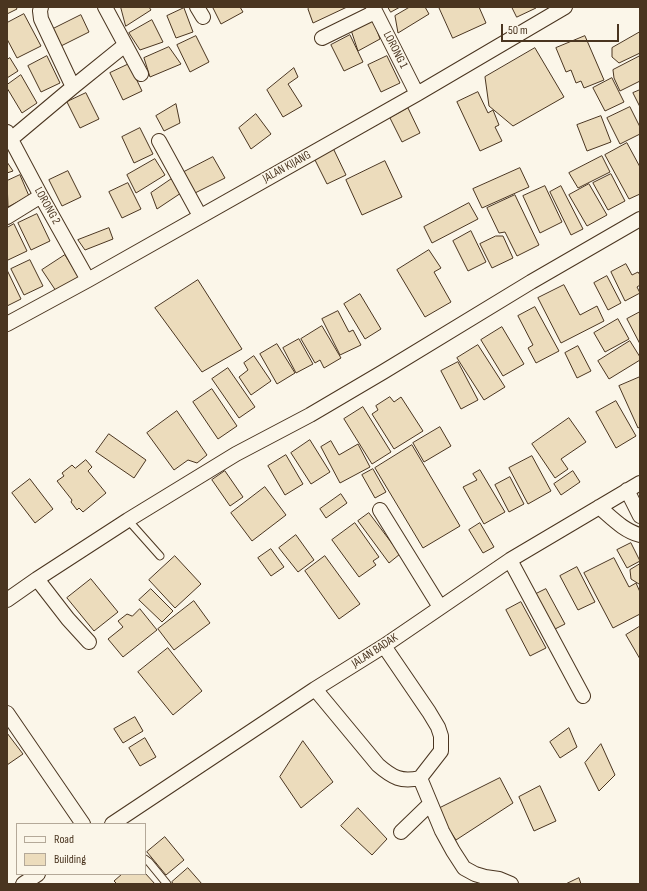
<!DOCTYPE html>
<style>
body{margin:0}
#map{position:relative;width:647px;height:891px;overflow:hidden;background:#fbf6e9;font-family:"Sofia Sans Condensed",sans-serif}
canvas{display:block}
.frame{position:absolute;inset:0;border:8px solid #4a3520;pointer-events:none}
.legend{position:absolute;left:16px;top:823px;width:130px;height:52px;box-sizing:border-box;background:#fbf6e9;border:1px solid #b4a999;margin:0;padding:5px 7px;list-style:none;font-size:12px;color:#4a3520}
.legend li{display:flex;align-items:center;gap:8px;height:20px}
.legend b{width:20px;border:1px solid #b4a999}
.scale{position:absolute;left:501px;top:24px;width:118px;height:18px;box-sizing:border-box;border:2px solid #4a3520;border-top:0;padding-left:5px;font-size:12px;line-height:14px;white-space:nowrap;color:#4a3520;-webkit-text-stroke:3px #fbf6e9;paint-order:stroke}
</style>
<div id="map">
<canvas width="647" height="891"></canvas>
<div class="frame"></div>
<ul class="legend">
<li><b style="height:5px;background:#fbf6e9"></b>Road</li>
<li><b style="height:11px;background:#ecdcbc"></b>Building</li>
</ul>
<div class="scale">50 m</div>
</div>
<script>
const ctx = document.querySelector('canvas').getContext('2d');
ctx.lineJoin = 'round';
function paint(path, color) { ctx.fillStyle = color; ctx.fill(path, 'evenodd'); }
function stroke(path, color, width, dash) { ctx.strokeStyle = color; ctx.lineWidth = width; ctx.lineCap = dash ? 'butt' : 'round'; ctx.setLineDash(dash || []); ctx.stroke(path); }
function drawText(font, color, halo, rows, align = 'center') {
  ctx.font = font + ' "Sofia Sans Condensed",sans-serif'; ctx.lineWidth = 3; ctx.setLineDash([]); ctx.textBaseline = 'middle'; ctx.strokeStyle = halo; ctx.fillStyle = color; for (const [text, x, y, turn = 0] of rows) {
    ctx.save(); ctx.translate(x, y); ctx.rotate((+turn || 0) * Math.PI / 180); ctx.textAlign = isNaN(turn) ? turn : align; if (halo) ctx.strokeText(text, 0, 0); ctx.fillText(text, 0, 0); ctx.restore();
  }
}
const building = new Path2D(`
 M 7,7 L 16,7 L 17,9 L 7,14 Z
 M 121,7 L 149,7 L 151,10 L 126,26 Z
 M 216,7 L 240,7 L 243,12 L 221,24 L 213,8 Z
 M 310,7 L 347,7 L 313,23 L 308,9 Z
 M 388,7 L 400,7 L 391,12 Z
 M 410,7 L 425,7 L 429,14 L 398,33 L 395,16 Z
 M 439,7 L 479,7 L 486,23 L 453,38 Z
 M 512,7 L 536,7 L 536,8 L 517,17 Z
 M 184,8 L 193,32 L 176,38 L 167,16 Z
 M 24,14 L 41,46 L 17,58 L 7,39 L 7,23 Z
 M 81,15 L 89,32 L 57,48 L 49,31 Z
 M 373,19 L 380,39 L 358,51 L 351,30 Z
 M 152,20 L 163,42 L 140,50 L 129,33 Z
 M 640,32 L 640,53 L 619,63 L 612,57 L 612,48 Z
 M 350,35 L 363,62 L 344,71 L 331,45 Z
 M 196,36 L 209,62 L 190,72 L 177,45 Z
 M 585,36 L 604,80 L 584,88 L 581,81 L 576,83 L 571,70 L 566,72 L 556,48 Z
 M 169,47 L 181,64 L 150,77 L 144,58 Z
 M 535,48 L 564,97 L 513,126 L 489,106 L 485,77 Z
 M 47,56 L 60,83 L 41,92 L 28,66 Z
 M 387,56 L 400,83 L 381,92 L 368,65 Z
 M 640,56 L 640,81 L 620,91 L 614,78 L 613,70 Z
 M 10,58 L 18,71 L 7,78 L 7,60 Z
 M 129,64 L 142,91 L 123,100 L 110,73 Z
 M 294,68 L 298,77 L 288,84 L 302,106 L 283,117 L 267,90 Z
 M 21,75 L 37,103 L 22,113 L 7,88 L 7,85 Z
 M 612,78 L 624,102 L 605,111 L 593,88 Z
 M 640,90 L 640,107 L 633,93 Z
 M 478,92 L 488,113 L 493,110 L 499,125 L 495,127 L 502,141 L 480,151 L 457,102 Z
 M 86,93 L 99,119 L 80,128 L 67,102 Z
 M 176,104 L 180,123 L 164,131 L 156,116 Z
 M 630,107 L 640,127 L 640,134 L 620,144 L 607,118 Z
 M 408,108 L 420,133 L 402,142 L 390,118 Z
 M 256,114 L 271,134 L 251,149 L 239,128 Z
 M 601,116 L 611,142 L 587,151 L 577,125 Z
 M 140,128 L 153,154 L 134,163 L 122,137 Z
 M 627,143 L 640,167 L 640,194 L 629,199 L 605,155 Z
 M 333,148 L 346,175 L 327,184 L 314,158 Z
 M 602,156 L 610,172 L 578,188 L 569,173 Z
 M 213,157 L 225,178 L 195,193 L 184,172 Z
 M 155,159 L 165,175 L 136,193 L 127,175 Z
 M 385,161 L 402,197 L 362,215 L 346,180 Z
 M 7,162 L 13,171 L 7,173 Z
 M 520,168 L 529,187 L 482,208 L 473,189 Z
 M 68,171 L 81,197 L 62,206 L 49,180 Z
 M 611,174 L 625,201 L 608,210 L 593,183 Z
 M 20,175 L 29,196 L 8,207 L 7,181 Z
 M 173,178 L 184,191 L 157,209 L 151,193 Z
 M 128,183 L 141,209 L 122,218 L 109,192 Z
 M 589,184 L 607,215 L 587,226 L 569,195 Z
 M 545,186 L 562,222 L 540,233 L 523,196 Z
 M 561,186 L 583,229 L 571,235 L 550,192 Z
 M 515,195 L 539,245 L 517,256 L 505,232 L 499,233 L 487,208 Z
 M 469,203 L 478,219 L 432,243 L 424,227 Z
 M 37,214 L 50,241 L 31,250 L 18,223 Z
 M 14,224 L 27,251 L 8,260 L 7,259 L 7,228 Z
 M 109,228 L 113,239 L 85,250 L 78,240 Z
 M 471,231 L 486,262 L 468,271 L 453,241 Z
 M 496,236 L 503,236 L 513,258 L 492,268 L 480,244 Z
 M 429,250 L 441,268 L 434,272 L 451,302 L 425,317 L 397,270 Z
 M 65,255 L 79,277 L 56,291 L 42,270 Z
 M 30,260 L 43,286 L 24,295 L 11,269 Z
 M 626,264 L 632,275 L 638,272 L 640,275 L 640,285 L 637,287 L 640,293 L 625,301 L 611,272 Z
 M 8,272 L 21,299 L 7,306 L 7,273 Z
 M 607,276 L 621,303 L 608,310 L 594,283 Z
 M 198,280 L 242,349 L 202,372 L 155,308 Z
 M 564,285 L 580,315 L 597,306 L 604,321 L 561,343 L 538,298 Z
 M 360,294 L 381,329 L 365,339 L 344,304 Z
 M 535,307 L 559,351 L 536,363 L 528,348 L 533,345 L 518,316 Z
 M 338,311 L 349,332 L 353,330 L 361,345 L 340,355 L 322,319 Z
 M 640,312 L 640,344 L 627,319 Z
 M 618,319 L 629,339 L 605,352 L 594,333 Z
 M 322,326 L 341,358 L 324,368 L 320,360 L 315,363 L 301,339 Z
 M 502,327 L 524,364 L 503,376 L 481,340 Z
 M 299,339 L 313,364 L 296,373 L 283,348 Z
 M 630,341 L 640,357 L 640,360 L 609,379 L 598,361 Z
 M 277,344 L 295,373 L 277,384 L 260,354 Z
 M 478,345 L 505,387 L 484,400 L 457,358 Z
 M 578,346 L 591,371 L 577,378 L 565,353 Z
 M 254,356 L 271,381 L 251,395 L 239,377 L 248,370 L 244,363 Z
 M 458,362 L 478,400 L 461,409 L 441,371 Z
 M 228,368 L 255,407 L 239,418 L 212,379 Z
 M 640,377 L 640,427 L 638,428 L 619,386 Z
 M 212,389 L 237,426 L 218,439 L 193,402 Z
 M 390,397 L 394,402 L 401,397 L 423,431 L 394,449 L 372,414 L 378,410 L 376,406 Z
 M 616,401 L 636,436 L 616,448 L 596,412 Z
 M 363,407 L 391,452 L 372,464 L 344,419 Z
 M 177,411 L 207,455 L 197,463 L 188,460 L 174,470 L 147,433 Z
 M 569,418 L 586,442 L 561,459 L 568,469 L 555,478 L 532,444 Z
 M 440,427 L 451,446 L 424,462 L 413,443 Z
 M 109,434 L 146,460 L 134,478 L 96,452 Z
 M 310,440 L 330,472 L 311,484 L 291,453 Z
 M 331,441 L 339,455 L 358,444 L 370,467 L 340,483 L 321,447 Z
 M 412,445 L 460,526 L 423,548 L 375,468 Z
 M 286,455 L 303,484 L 285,495 L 268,466 Z
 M 532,456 L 551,491 L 528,504 L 509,468 Z
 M 86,460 L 92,467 L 88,471 L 106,493 L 83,512 L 79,508 L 77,510 L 71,502 L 72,500 L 57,481 L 64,476 L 62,473 L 72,465 L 75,468 Z
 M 373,469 L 386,492 L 375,498 L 362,475 Z
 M 480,470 L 505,512 L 484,524 L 463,487 L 477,480 L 473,474 Z
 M 225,471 L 243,497 L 230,506 L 212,480 Z
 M 573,471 L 580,482 L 561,495 L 554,484 Z
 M 510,477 L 524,504 L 509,512 L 495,485 Z
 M 30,479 L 53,509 L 35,523 L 12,493 Z
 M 265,487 L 286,515 L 252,541 L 231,513 Z
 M 341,494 L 347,503 L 326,518 L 320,509 Z
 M 369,513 L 400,554 L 389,563 L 358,521 Z
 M 355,523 L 379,557 L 373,561 L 376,565 L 359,577 L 332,540 Z
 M 480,523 L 494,547 L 483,553 L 469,530 Z
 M 296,535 L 314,560 L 298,572 L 279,548 Z
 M 631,543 L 640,561 L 627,568 L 617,550 Z
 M 271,549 L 284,567 L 271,576 L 258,558 Z
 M 175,556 L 201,584 L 175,608 L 149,580 Z
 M 325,556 L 360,604 L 339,619 L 305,571 Z
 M 614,558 L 629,587 L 636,583 L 640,592 L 640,614 L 613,628 L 584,573 Z
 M 640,564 L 640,584 L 639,584 L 631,579 L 630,570 Z
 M 577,567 L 595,602 L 578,610 L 560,576 Z
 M 91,579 L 118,612 L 94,631 L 67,598 Z
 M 151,589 L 173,611 L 162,622 L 139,600 Z
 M 546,589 L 565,624 L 551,631 L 532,596 Z
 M 194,601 L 210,623 L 174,650 L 158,629 Z
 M 521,602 L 546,648 L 530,656 L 506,610 Z
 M 140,609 L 157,630 L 123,657 L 108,639 L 123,627 L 118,621 L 127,614 L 132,616 Z
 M 639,627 L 640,628 L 640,659 L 626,635 Z
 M 168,648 L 202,691 L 173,715 L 138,672 Z
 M 135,717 L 143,731 L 123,743 L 114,729 Z
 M 569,728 L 577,747 L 560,758 L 550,742 Z
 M 7,733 L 23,754 L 7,765 Z
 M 145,738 L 156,757 L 140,766 L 129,748 Z
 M 303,741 L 333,782 L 301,808 L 280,777 Z
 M 601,744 L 615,775 L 599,791 L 585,763 Z
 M 500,778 L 513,803 L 456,840 L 436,810 Z
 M 540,786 L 556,821 L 534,831 L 519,797 Z
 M 358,808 L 387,839 L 372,855 L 341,826 Z
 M 165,837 L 184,860 L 166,875 L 147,852 Z
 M 188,868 L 202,884 L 173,884 L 172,882 Z
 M 145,873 L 155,884 L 117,884 L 114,881 L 122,874 L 145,874 Z
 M 579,878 L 581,884 L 566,884 Z`);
const lane = new Path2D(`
 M 128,520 L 160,556
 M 145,859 L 149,862 L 167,884`);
const street = new Path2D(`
 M 41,7 L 40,11 L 41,19 L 73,87
 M 105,7 L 141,74
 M 197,7 L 203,17
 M 373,7 L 417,94
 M 322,38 L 375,12
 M 7,132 L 41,196 L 88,280
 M 11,139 L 73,87 L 125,45
 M 159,141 L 200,216
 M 7,217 L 41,196
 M 7,324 L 88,280 L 417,94 L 565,7
 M 627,490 L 640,516
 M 599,507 C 612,518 624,531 640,535
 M 380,510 L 440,607
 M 510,560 L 583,696
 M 37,579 L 68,619 L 89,642
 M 7,600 L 37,579 L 128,520 L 236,454 L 310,415 L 383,372 L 531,282 L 640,219
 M 384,646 L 429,712 L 438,727 L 441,736 L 441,751 L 420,778
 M 315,689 L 378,765 C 393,778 401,782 420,778 L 442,831 L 453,851 L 464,868 L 475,874 L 485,877 L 499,879 L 511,884
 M 7,713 L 83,824
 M 112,824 L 315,689 L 384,646 L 510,560 L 640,483
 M 401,832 L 430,804
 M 23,884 L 38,874`);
const streetNames = [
 ["LORONG 1",395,50,63],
 ["JALAN KIJANG",287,167,-29],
 ["LORONG 2",47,206,61],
 ["JALAN BADAK",375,651,-33]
];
paint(building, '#ecdcbc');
stroke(building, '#4a3520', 1);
stroke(lane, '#4a3520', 9);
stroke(street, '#4a3520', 16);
stroke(lane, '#fbf6e9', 7);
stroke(street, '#fbf6e9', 14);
drawText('12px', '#4a3520', '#fbf6e9', streetNames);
</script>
